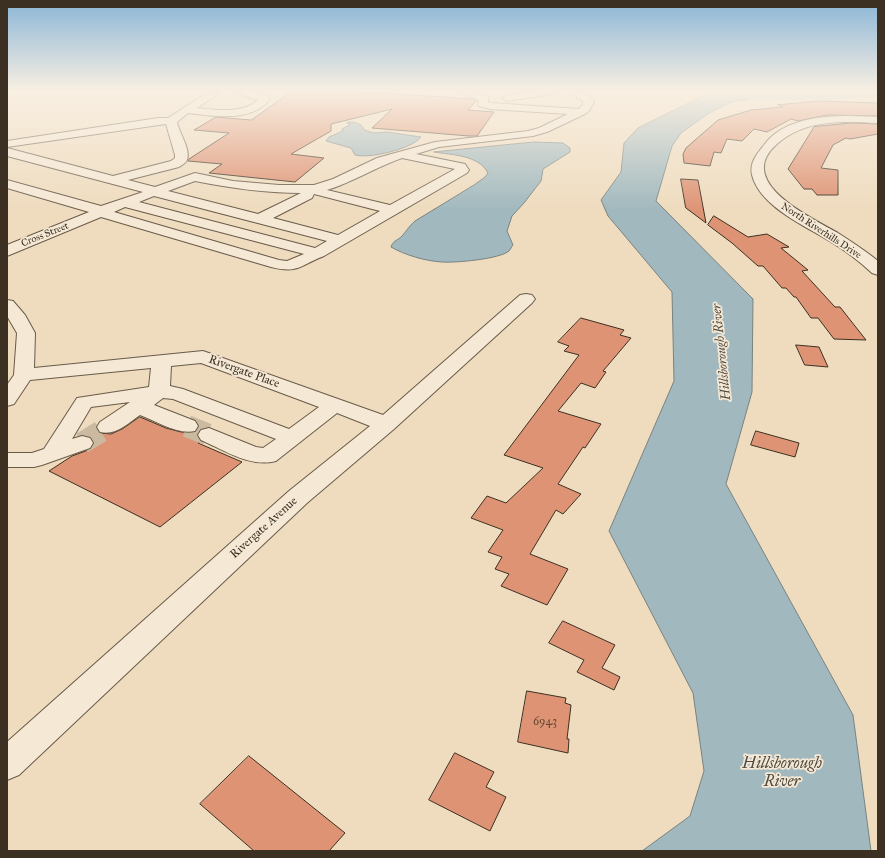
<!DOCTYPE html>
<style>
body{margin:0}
#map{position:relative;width:885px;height:858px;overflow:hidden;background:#efdcbf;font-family:"IM FELL Great Primer",serif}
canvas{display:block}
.frame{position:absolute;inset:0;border:8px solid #3c3022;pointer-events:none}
</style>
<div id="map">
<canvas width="885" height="858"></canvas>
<div class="frame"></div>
</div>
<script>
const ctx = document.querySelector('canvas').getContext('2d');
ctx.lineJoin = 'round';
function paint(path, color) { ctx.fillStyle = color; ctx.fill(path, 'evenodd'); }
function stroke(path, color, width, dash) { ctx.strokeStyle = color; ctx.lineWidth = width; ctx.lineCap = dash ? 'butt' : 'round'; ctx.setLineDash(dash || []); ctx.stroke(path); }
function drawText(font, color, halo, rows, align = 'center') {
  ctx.font = font + ' "IM FELL Great Primer",serif'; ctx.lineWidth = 3.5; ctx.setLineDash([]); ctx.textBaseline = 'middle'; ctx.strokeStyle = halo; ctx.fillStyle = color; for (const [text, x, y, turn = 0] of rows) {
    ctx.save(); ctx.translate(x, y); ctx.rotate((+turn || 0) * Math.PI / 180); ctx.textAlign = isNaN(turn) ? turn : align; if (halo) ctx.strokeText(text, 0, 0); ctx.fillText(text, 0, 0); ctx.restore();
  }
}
const water = new Path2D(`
 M 720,91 L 878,91 L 878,96 L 818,96 L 784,93 L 731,102 L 709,113 L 681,133 L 672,146 L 656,201 L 753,299 L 752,392 L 726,484 L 853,715 L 871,851 L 642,851 L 690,816 L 704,771 L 693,693 L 609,531 L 674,381 L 672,292 L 608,216 L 601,200 L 621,172 L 624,143 L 638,128 L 701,97 Z
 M 348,122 C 355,122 362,123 364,130 L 374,133 L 387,132 L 421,137 C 412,149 369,159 355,155 L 351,148 L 326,141 L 329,137 L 343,131 L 342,129 L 351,124 L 347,123 Z
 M 534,142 L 563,143 L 570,148 L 570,152 L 543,169 L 541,181 L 524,203 L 512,216 L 507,231 L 513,245 C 511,247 511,249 509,251 C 500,259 455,263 442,262 C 425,261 405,255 391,247 C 393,241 396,241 401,237 C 406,232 408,227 415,221 L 474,185 L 485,177 L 488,173 C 479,155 452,155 434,152 Z`);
const river = new Path2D(`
 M 741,91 L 878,91 L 878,95 L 835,100 L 747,99 L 732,101 L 727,100 L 725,97 L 727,94 Z`);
const building = new Path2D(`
 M 293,91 L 340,91 L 379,94 L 381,93 L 473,99 L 476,101 L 468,110 L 494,112 L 477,136 L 469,136 L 372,128 L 392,109 L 331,124 L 331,131 L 291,154 L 324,158 L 295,182 L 209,173 L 222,164 L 188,161 L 189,159 L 229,133 L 194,130 L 216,117 L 251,120 Z
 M 818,101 L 878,103 L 878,116 L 827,115 L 798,121 L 791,119 L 767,132 L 754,129 L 742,141 L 727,139 L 721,153 L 714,152 L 710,166 L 684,163 L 683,154 L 686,148 L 718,120 L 751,110 L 783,107 L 778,105 Z
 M 851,123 L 878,124 L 878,134 L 850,139 L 846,138 L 833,145 L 821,168 L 838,170 L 838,195 L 817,195 L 812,189 L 804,189 L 788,169 L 814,127 Z
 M 681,179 L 698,180 L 706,223 L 686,208 Z
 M 714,216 L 748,237 L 767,234 L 789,247 L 781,248 L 808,270 L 802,271 L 835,307 L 840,307 L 866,340 L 834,339 L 818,318 L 811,318 L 796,297 L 794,297 L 786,288 L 782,288 L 763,266 L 758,266 L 732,243 L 708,225 Z
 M 581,318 L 624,330 L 620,335 L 631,338 L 603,371 L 606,372 L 595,388 L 581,383 L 558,411 L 601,424 L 585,448 L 583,447 L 558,484 L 581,494 L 563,514 L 556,510 L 530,554 L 568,569 L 547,605 L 501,586 L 509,574 L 495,569 L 502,557 L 488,552 L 503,530 L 471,518 L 487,496 L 506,503 L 543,468 L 504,455 L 579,355 L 564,351 L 569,346 L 558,342 Z
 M 796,345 L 819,347 L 828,367 L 805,365 Z
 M 140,417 L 166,428 L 181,432 L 195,432 L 199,427 L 198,424 L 206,427 L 200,429 L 197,434 L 200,441 L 198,443 L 242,462 L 160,527 L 49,471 L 72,456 L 91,449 L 94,444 L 91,437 L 81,435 L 96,425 L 96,428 L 100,433 L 111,434 L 122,429 Z
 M 756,431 L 799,443 L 795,457 L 751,445 Z
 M 563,621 L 615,645 L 602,668 L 620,677 L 614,690 L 577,672 L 584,660 L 549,643 Z
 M 527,691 L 566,698 L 565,703 L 571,705 L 567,739 L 569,739 L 568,753 L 518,742 Z
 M 455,753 L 494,772 L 486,787 L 506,797 L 490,831 L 429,800 Z
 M 249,756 L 345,833 L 329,851 L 254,851 L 200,804 Z`);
const minorTunnel = new Path2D(`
 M 187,426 L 209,435
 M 82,443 L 108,427`);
const minor = new Path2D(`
 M 210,91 L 222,91 L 197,108 C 216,110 243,114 258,100 L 235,93 L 233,91 C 245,91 261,89 270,99 C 252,123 213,116 188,113 L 177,122 C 179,133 191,149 187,160 C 186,163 182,165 179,167 L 128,180 L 155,187 L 195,173 L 233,181 L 279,185 L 314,185 L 333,179 L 377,158 L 435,142 L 528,131 L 539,128 L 568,114 L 490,109 L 479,106 L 478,104 L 479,100 L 460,93 L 458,91 L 472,91 L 488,97 L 488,102 L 491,103 L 579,109 L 583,105 L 583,101 L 568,91 C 579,91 589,91 594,102 L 589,111 L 585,114 L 547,132 L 533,136 L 439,147 L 416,154 L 465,164 L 469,170 L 467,173 L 324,256 C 300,265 299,274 271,267 L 101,217 L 7,256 L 7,245 L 89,212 L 7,188 L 7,180 L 101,206 L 143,192 L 7,156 L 7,148 L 113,176 L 171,161 L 175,158 L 175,155 L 166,124 L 7,147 L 7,141 L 158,118 L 168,118 ZM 402,158 L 455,169 L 390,205 L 327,190 C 353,182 376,167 402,158 ZM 195,181 C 230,188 265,193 301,193 L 258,214 L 168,191 ZM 314,194 L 380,211 L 338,235 L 273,218 L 312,198 ZM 154,196 L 327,241 L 315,248 L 139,202 ZM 125,207 L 304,254 L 287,261 L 279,260 L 114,212 Z
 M 534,91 L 557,91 L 552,94 L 507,101 L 502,98 L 507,95 Z
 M 850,116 L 878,117 L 878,123 C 843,121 805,119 777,144 C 733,182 812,218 838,233 C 852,242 866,251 878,261 L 878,275 L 872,273 C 860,262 846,251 831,242 C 806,226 760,207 752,175 C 749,163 757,154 764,145 C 783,119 821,116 850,116 Z
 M 526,294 L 532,295 L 535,299 L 532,303 L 394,429 L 307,503 L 19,775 L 7,780 L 7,742 L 289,491 L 370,426 L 337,413 L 276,461 C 250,468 224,450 201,440 L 198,435 L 201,430 L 209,428 L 256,447 L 263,448 L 276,439 L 173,399 L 163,398 L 154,405 L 195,421 L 198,426 L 195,431 C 177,435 156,421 140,415 C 128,423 116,436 100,432 L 97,427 L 100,422 L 130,402 L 91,407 L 72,439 L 82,436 L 90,438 L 93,443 L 90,448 L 42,465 L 34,467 L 7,467 L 7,453 L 32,453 L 44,449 L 77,398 L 149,387 L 151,368 L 30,380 L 14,404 L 7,406 L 7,385 L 14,375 L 17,333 L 7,316 L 7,300 L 13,301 L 25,315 L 35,333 L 34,368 L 203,351 L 383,415 L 520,295 ZM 201,363 L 319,407 L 289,429 L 183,389 L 170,386 L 171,366 Z`);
const farStreetnames = [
 ["North Riverhills Drive",821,231,33],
 ["Cross Street",45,235,-22]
];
const streetNames = [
 ["Rivergate Place",244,372,20],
 ["Rivergate Avenue",264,528,-42]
];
const nearNumbernames = [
 ["6943",545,722]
];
const waterNames = [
 ["Hillsborough River",722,352,-96]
];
const nearWaternames = [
 ["Hillsborough",782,764],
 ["River",782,782]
];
paint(water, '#a0b8be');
stroke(water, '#788280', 1);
paint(river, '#a0b8be');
paint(building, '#de9374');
stroke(building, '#3c3022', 1);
stroke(minorTunnel, '#cbbaa0', 22, [22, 10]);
stroke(minor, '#695b49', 2);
paint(minor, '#f5e8d5');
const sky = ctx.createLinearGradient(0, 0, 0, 211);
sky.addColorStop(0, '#8bb6d7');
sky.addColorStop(0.43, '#f8efe2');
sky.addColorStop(1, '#f8efe200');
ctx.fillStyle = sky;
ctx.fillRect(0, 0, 885, 211);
drawText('10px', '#3c3022', '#f5e8d5', farStreetnames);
drawText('12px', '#3c3022', '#f5e8d5', streetNames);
drawText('12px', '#644936', null, nearNumbernames);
drawText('italic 13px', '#504b41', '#f5e8d5', waterNames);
drawText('italic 16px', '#504b41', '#f5e8d5', nearWaternames);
</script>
